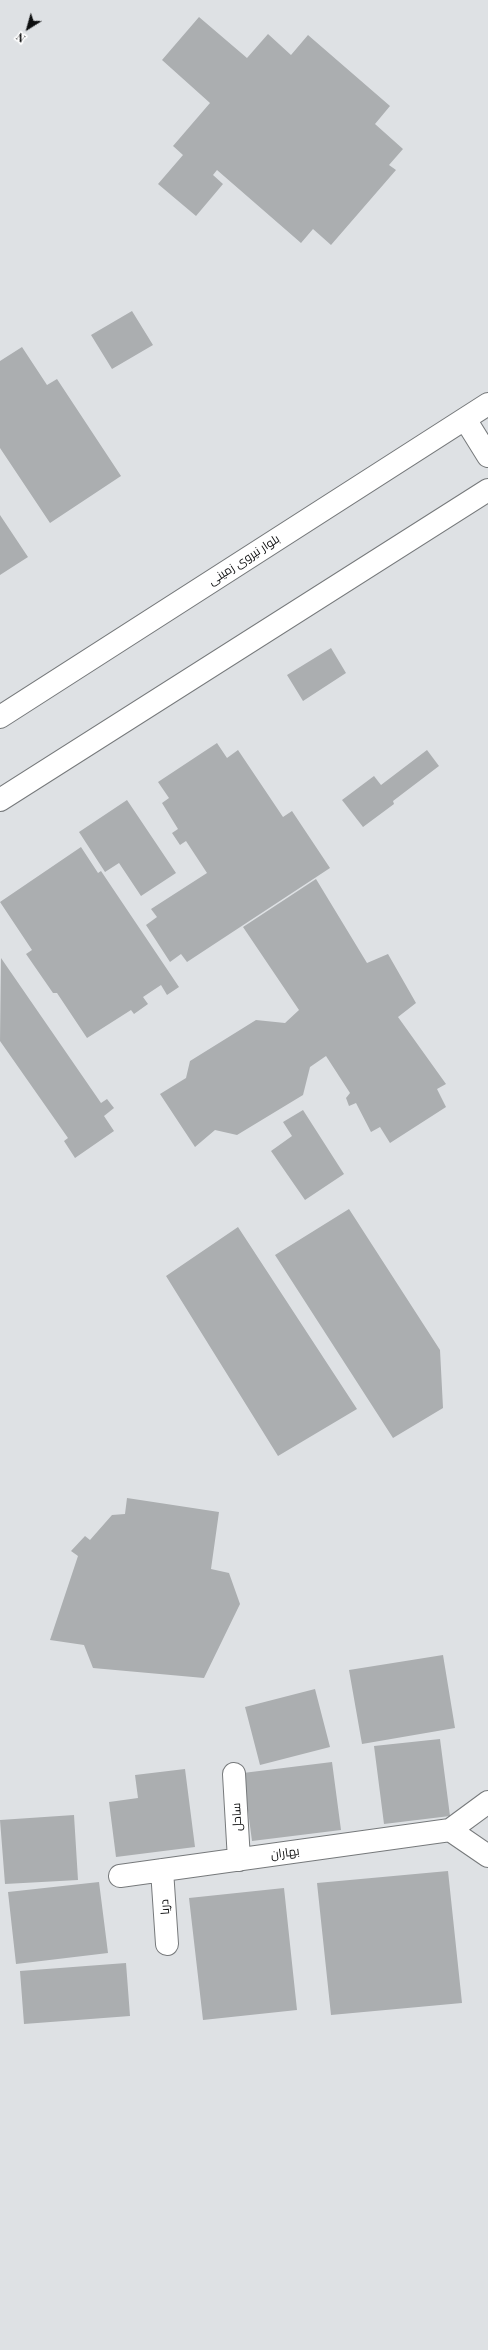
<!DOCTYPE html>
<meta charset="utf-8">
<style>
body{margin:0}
#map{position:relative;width:488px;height:2350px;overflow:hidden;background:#dee1e4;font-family:"Playfair Display",serif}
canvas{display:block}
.north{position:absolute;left:8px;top:8px;width:40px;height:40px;-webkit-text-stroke:3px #fff;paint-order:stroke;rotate:217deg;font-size:11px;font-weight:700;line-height:16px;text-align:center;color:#0d0e0f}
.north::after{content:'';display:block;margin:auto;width:14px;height:18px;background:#0d0e0f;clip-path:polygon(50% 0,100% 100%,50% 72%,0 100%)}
</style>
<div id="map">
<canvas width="488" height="2350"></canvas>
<div class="north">N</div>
</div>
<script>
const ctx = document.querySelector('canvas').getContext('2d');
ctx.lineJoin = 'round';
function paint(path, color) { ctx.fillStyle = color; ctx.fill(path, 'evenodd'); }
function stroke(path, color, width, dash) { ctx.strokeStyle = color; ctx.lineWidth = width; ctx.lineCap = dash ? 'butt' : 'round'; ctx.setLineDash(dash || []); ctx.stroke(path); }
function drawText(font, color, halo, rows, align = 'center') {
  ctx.font = font + ' "Playfair Display",Cairo,serif'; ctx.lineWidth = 3; ctx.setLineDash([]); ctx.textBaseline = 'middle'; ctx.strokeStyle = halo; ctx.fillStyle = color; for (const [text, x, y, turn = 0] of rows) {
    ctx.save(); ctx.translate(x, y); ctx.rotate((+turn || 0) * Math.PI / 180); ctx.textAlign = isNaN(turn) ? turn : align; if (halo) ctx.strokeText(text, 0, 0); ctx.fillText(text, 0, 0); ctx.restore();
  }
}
const building = new Path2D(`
 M 199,17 L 247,58 L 268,34 L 291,55 L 308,35 L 390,106 L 375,124 L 403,149 L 389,165 L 396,170 L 331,245 L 313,229 L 301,243 L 217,170 L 213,175 L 223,184 L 196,216 L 158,184 L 183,155 L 173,146 L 210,103 L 162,60 Z
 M 132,311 L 153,345 L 112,369 L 91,335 Z
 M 22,347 L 47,385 L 57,379 L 121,476 L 50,523 L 0,448 L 0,361 Z
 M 0,515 L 28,557 L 0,575 Z
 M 331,648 L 346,673 L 303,701 L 287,675 Z
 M 217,743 L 227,758 L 238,750 L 283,817 L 292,811 L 330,868 L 187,962 L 181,954 L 170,962 L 146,925 L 157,917 L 151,909 L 207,873 L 186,841 L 180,845 L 172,833 L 178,829 L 162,803 L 169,798 L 158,782 Z
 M 427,750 L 439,766 L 393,801 L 394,804 L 363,827 L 342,800 L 374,776 L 381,785 Z
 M 127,800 L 176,873 L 141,896 L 119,863 L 105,872 L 79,832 Z
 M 81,847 L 98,873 L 101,871 L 179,987 L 167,995 L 161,985 L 143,997 L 148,1004 L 134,1014 L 131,1010 L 87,1038 L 57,993 L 53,993 L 26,954 L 32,950 L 0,902 Z
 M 316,879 L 367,963 L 388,954 L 416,1003 L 398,1017 L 446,1084 L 437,1089 L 446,1107 L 390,1143 L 380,1127 L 371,1132 L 356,1103 L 349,1106 L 346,1098 L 350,1093 L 326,1056 L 310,1067 L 303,1095 L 237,1135 L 215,1130 L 195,1147 L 160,1094 L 186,1078 L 190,1061 L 256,1020 L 285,1023 L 299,1010 L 243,927 Z
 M 1,958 L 101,1103 L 107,1099 L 114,1108 L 104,1116 L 114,1131 L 75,1158 L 64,1141 L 68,1138 L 0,1041 Z
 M 303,1110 L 344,1174 L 305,1200 L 271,1151 L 292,1136 L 283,1122 Z
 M 349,1209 L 440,1350 L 443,1408 L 393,1438 L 275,1255 Z
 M 238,1227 L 357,1409 L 278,1456 L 166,1276 Z
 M 127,1498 L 219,1512 L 211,1569 L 229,1573 L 240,1604 L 204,1678 L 93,1668 L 84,1645 L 50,1640 L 78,1556 L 71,1551 L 85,1536 L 90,1540 L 112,1515 L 125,1514 Z
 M 443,1655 L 455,1728 L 362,1744 L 349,1670 Z
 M 315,1689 L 330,1747 L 260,1765 L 245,1707 Z
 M 440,1739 L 450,1816 L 384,1824 L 374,1746 Z
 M 332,1762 L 341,1830 L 252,1841 L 243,1773 Z
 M 185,1769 L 195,1847 L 116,1857 L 109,1802 L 138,1798 L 135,1775 Z
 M 74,1815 L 78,1880 L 5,1884 L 0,1820 Z
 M 448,1871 L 462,2003 L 331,2015 L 317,1883 Z
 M 99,1882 L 108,1953 L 16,1964 L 8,1892 Z
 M 284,1888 L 297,2010 L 203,2020 L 189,1898 Z
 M 126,1963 L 130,2016 L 24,2024 L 20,1971 Z`);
const street = new Path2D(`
 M 234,1774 L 239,1860
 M 488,1802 L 450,1830 L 488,1856
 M 162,1870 L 167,1944
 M 120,1876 L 450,1830`);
const secondary = new Path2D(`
 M 465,419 L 488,456
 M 0,717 L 488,404
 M 0,800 L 488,490`);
const streetNames = [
 ["بلوار نیروی زمینی",244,560,-33],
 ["ساحل",237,1817,-93],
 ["بهاران",285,1853,-8],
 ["دریا",165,1907,-94]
];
paint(building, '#abaeb0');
stroke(street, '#76797b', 24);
stroke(secondary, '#76797b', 24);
stroke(street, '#fff', 22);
stroke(secondary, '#fff', 22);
drawText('12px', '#0d0e0f', '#fff', streetNames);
</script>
